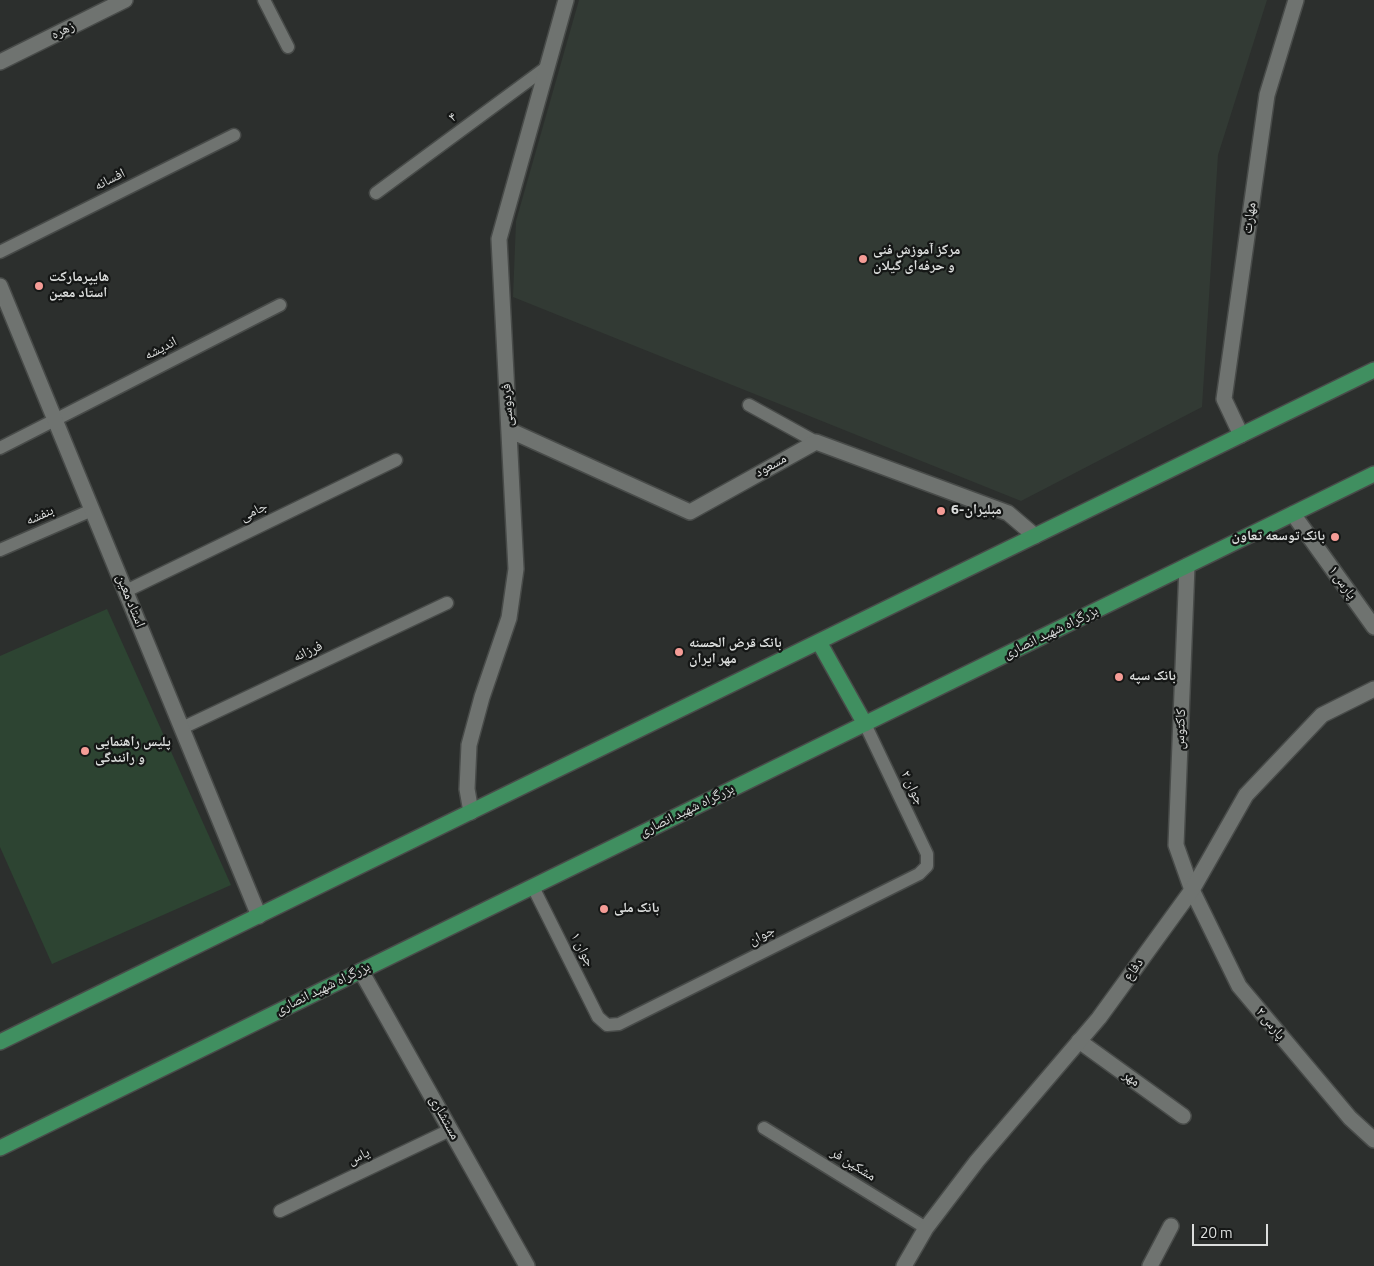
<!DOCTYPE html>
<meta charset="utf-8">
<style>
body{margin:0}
#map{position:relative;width:1374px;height:1266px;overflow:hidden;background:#2c2f2d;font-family:"Titillium Web",sans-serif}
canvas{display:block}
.scale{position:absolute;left:1192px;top:1224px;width:76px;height:22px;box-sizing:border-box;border:2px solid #dcdedd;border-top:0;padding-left:6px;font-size:15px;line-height:18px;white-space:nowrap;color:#dcdedd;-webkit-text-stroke:4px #151716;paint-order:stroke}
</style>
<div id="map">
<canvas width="1374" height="1266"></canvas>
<div class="scale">20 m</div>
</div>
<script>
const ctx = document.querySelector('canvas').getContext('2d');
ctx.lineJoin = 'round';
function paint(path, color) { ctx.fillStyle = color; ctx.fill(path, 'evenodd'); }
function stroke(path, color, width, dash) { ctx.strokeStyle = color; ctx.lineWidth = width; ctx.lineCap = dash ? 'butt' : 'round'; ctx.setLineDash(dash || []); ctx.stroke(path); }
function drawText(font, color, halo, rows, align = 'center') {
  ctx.font = font + ' "Titillium Web","Noto Naskh Arabic",sans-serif'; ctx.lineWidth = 4.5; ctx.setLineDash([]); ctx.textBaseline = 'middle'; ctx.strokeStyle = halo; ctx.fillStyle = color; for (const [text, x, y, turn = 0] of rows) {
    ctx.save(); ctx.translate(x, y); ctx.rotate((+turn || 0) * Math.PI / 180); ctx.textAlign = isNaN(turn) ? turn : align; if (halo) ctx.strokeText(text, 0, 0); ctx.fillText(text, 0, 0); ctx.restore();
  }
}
const built = new Path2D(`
 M 579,0 L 1267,0 L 1218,155 L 1202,407 L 1021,501 L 513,297 L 516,221 Z`);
const building = new Path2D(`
 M 107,609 L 231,885 L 52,964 L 0,847 L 0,656 Z`);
const lane = new Path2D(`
 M 264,0 L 288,47
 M 376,193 L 547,67
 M 0,252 L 234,135
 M 749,405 L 816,442
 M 0,448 L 280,305
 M 0,550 L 92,510
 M 126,591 L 396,460
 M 182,728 L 447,603
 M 533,887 L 598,1017 L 607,1025 L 619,1024 L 919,874 L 927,866 L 927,854 L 865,724
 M 764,1128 L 926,1228
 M 280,1211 L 450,1130`);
const street = new Path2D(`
 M 0,62 L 125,0
 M 0,286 L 259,916
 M 509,430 L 690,512 L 816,442 L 1008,513 L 1035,536
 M 1293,514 L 1374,627
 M 1187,566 L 1176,845 L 1192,890 L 1239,986 L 1350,1118 L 1374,1140
 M 471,812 L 467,789 L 469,745 L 482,697 L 509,618 L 516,569 L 499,239 L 566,0
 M 361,971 L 527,1266
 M 1079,1041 L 1183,1116
 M 1150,1266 L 1171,1226`);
const secondary = new Path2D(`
 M 1241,435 L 1224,399 L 1267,95 L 1296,0
 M 904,1266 L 926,1228 L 977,1161 L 1099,1018 L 1192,890 L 1246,795 L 1322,715 L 1374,689`);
const primary = new Path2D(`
 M 819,642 L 865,724
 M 0,1042 L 1374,370
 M 0,1148 L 1374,474`);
const markers = [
 [863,259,5,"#f59c96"],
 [39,286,5,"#f59c96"],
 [941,511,5,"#f59c96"],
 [1335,537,5,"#f59c96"],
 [679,652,5,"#f59c96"],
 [1119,677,5,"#f59c96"],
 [85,751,5,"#f59c96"],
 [604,909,5,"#f59c96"]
];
const streetNames = [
 ["زهره",63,31,-26],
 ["۴",453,118,-36],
 ["افسانه",110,180,-26],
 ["مهارت",1250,218,-82],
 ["اندیشه",161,349,-27],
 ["فردوسی",508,405,-93],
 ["مسعود",771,466,-29],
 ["جامی",254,512,-26],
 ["بنفشه",40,516,-24],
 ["پارس ۱",1342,583,55],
 ["استاد معین",130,601,68],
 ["بزرگراه شهید انصاری",1051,633,-26],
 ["فرزانه",308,652,-25],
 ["کاکتوس",1181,729,-88],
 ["جوان ۲",912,788,64],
 ["بزرگراه شهید انصاری",687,811,-26],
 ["جوان",762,936,-27],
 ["جوان ۱",582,950,63],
 ["دفاع",1134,970,-54],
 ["بزرگراه شهید انصاری",323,989,-26],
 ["پارس ۲",1270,1024,50],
 ["مهر",1131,1079,36],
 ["مستشاری",444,1118,61],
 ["یاس",359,1157,-25],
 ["مشکین فر",853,1165,32]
];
const poiNames = [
 ["مرکز آموزش فنی",873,251],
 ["و حرفه‌ای گیلان",873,267],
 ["هایپرمارکت",49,278],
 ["استاد معین",49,294],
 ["مبلیران-6",951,511],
 ["بانک توسعه تعاون",1325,537,"right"],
 ["بانک قرض الحسنه",689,644],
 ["مهر ایران",689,660],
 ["بانک سپه",1129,677],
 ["پلیس راهنمایی",95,743],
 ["و رانندگی",95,759],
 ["بانک ملی",614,909]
];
paint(built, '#323a34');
paint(building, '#2d4432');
stroke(lane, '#484b49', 15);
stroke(street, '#484b49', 18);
stroke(secondary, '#484b49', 18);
stroke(primary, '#484b49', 18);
stroke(lane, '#6f7370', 12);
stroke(street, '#6f7370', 15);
stroke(secondary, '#6f7370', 15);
stroke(primary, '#408f60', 15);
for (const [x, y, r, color] of markers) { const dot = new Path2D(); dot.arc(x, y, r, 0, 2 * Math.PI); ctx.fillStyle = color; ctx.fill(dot); stroke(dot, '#151716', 2); }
drawText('14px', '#dcdedd', '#151716', streetNames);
drawText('bold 14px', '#dcdedd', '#151716', poiNames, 'left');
</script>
